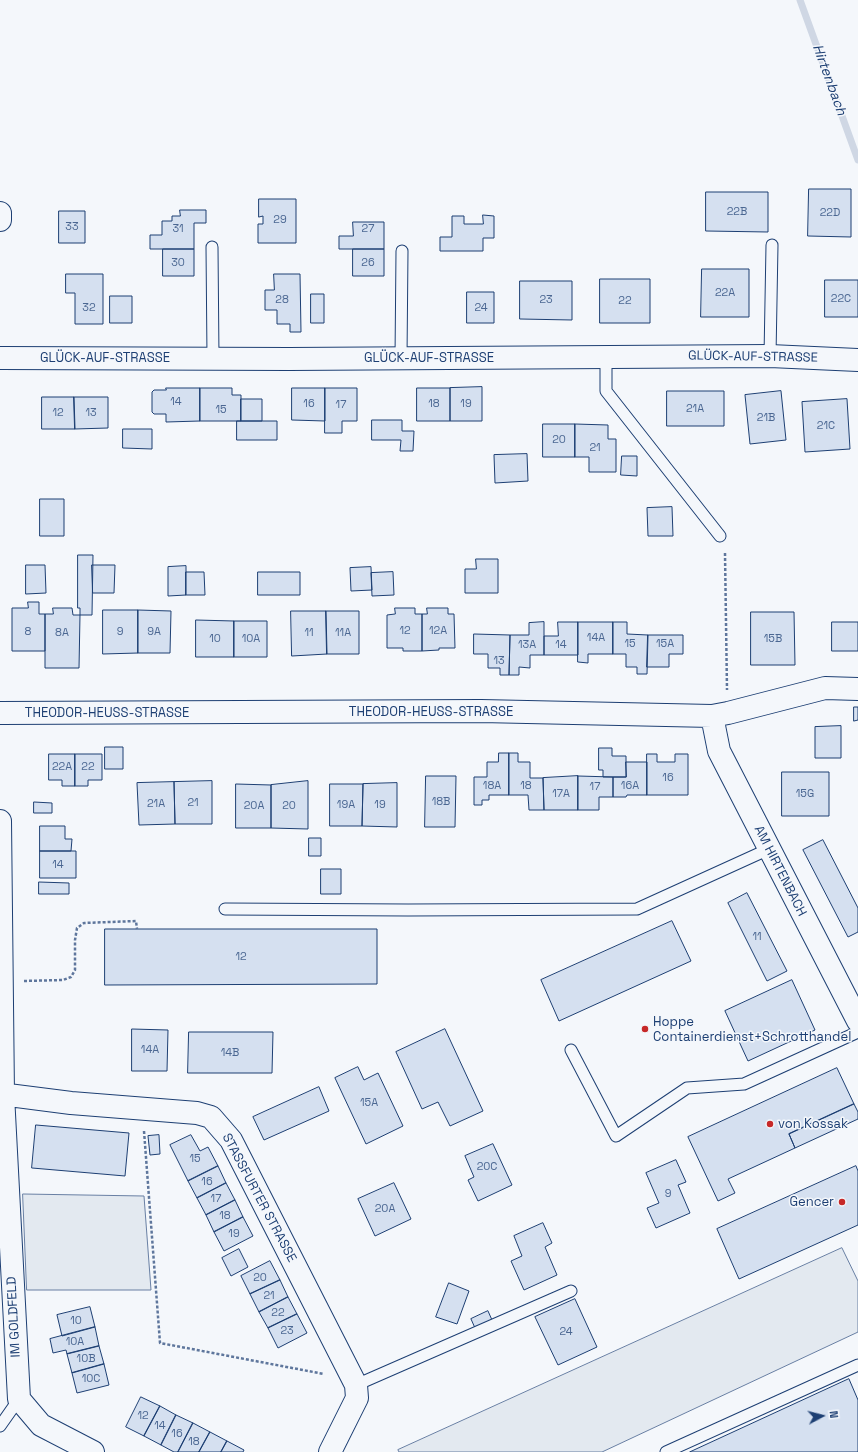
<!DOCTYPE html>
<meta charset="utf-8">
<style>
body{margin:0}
#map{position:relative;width:858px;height:1452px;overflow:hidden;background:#f4f7fb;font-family:"Space Grotesk",sans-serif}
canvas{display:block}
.north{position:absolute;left:802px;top:1396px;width:40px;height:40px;-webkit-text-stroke:3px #f4f7fb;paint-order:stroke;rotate:83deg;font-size:11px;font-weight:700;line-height:16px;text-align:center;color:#1d3f73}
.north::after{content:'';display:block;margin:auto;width:14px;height:18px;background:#1d3f73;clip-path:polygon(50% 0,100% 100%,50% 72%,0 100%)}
</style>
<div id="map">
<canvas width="858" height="1452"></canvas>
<div class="north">N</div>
</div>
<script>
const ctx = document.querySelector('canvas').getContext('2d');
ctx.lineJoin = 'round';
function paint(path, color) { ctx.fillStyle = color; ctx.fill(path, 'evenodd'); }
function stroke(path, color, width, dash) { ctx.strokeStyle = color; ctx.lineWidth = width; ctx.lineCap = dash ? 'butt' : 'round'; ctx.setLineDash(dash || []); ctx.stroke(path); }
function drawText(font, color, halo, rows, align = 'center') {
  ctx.font = font + ' "Space Grotesk",sans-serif'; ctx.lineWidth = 3; ctx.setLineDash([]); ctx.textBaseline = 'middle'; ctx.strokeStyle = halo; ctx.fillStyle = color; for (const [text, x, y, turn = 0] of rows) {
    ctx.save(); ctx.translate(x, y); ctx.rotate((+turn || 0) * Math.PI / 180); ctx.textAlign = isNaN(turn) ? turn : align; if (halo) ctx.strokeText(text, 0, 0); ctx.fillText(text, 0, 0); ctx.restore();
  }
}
const green = new Path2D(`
 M 23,1194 L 144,1196 L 151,1290 L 27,1290 Z
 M 842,1248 L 858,1281 L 858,1332 L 602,1452 L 399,1452 L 398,1450 Z`);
const stream = new Path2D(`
 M 800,0 L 858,160`);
const building = new Path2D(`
 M 809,189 L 851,189 L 851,237 L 808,236 Z
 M 706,192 L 768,192 L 768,232 L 706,231 Z
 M 259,199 L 296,199 L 296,243 L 258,243 L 258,224 L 263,224 L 263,216 L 259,217 Z
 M 180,210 L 206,210 L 206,223 L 194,223 L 194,249 L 150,249 L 150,235 L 162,235 L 162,221 L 172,221 L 172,216 L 180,216 Z
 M 59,211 L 85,211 L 85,243 L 59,243 Z
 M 483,215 L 494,216 L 494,238 L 483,238 L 483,251 L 440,251 L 440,237 L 452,237 L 452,216 L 464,216 L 464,224 L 483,224 Z
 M 353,222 L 384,222 L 384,249 L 339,249 L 339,236 L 353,236 Z
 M 163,249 L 194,249 L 194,276 L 163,276 Z
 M 353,249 L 384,249 L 384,276 L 353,276 Z
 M 702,269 L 749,269 L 749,317 L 701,317 Z
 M 66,274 L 103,274 L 103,324 L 75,324 L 75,293 L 66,293 Z
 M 274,274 L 300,274 L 301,332 L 290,332 L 290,324 L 277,324 L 277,310 L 265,310 L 265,290 L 274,290 Z
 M 600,279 L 650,279 L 650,323 L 600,323 Z
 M 825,280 L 858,280 L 858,317 L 825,317 Z
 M 520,281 L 572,281 L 572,320 L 520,319 Z
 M 467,292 L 494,292 L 494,323 L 467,323 Z
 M 311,294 L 324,294 L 324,323 L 311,323 Z
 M 110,296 L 132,296 L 132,323 L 110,323 Z
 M 482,387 L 482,421 L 450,421 L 450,388 Z
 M 166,388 L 200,388 L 200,421 L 166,422 L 166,414 L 154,414 L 152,412 L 152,392 L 154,390 L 166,390 Z
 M 200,388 L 232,388 L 232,395 L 241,395 L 241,421 L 200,421 Z
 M 292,388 L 325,388 L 325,421 L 292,420 Z
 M 325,388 L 357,388 L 357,421 L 342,421 L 342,433 L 325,433 Z
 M 417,388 L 450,388 L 450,421 L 417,421 Z
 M 667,391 L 724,391 L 724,426 L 667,426 Z
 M 781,391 L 786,440 L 750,444 L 745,395 Z
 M 42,397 L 74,397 L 75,429 L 42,429 Z
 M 74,397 L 108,397 L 108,428 L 75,429 Z
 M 241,399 L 262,399 L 262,421 L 241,421 Z
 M 847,399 L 850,449 L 805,452 L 802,402 Z
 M 372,420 L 402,420 L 402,431 L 414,431 L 413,451 L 400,451 L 401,440 L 372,440 Z
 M 237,421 L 277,421 L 277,440 L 237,440 Z
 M 543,424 L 575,424 L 575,457 L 543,457 Z
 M 575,424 L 608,425 L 608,439 L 616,439 L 616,472 L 589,472 L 589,457 L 575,457 Z
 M 123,429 L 152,429 L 152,449 L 123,448 Z
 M 527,454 L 528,481 L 495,483 L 494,455 Z
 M 622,456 L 637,456 L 637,476 L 621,475 Z
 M 40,499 L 64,499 L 64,536 L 40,536 Z
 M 672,507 L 673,536 L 648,536 L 647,508 Z
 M 78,555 L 93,555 L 92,615 L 80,615 L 80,608 L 78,608 Z
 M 476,559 L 498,559 L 498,593 L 465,593 L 465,569 L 476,569 Z
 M 26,565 L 45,565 L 46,593 L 26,594 Z
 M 92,565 L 115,565 L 114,593 L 93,593 Z
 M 186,566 L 186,595 L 168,596 L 168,567 Z
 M 371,567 L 372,590 L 351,591 L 350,568 Z
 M 186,572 L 204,572 L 205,595 L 186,595 Z
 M 258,572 L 300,572 L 300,595 L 258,595 Z
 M 393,572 L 394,595 L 372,596 L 371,573 Z
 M 28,602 L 39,602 L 39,614 L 45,614 L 45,651 L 12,651 L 12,608 L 28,608 Z
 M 53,608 L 72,608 L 73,615 L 80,615 L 79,668 L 45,668 L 45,614 L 53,614 Z
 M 395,608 L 415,608 L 415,614 L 422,614 L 422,651 L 403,651 L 403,648 L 387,648 L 387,615 L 395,614 Z
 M 427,608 L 448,608 L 448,614 L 454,614 L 455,648 L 439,648 L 439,650 L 422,651 L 422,614 L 427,614 Z
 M 103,610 L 138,610 L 138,653 L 103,654 Z
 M 138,610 L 171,611 L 170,653 L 138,653 Z
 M 291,611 L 326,611 L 327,654 L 292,656 Z
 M 326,611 L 359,611 L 359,654 L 327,654 Z
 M 751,612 L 794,612 L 795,665 L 751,665 Z
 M 196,620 L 234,621 L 234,657 L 196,657 Z
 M 234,621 L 267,621 L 267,657 L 234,657 Z
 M 544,622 L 544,655 L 530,655 L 530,668 L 519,667 L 519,675 L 509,675 L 510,635 L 529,635 L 529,623 Z
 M 558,622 L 578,622 L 578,655 L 544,655 L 544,636 L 558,636 Z
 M 578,622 L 613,622 L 613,654 L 588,654 L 588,663 L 578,662 Z
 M 613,622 L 627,622 L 627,634 L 648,635 L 647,674 L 637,674 L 637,667 L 626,667 L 626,654 L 613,654 Z
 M 832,622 L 858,622 L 858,651 L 832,651 Z
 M 474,634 L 510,635 L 509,675 L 500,675 L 500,668 L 488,668 L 488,654 L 474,654 Z
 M 648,635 L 683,635 L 683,654 L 669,654 L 669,667 L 647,667 Z
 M 854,707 L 858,707 L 858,720 L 854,721 Z
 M 841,726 L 841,758 L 815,758 L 815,727 Z
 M 105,747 L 123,747 L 123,769 L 105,769 Z
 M 599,748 L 612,748 L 612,756 L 626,756 L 626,777 L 603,777 L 603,770 L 599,770 Z
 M 499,753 L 509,753 L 509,795 L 489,795 L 489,800 L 482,800 L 482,805 L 474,805 L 474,777 L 487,777 L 487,762 L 498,762 Z
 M 509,753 L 518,753 L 518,762 L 530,762 L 530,778 L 543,778 L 544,810 L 529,810 L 528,795 L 509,795 Z
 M 49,754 L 75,754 L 75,786 L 62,786 L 62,780 L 49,780 Z
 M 75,754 L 102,754 L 102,780 L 88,780 L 88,786 L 75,786 Z
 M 647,754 L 657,754 L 657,762 L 675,762 L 675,754 L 688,754 L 688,795 L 647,795 Z
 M 626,762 L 647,762 L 647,795 L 627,795 L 626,797 L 613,797 L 613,777 L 626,777 Z
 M 782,772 L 829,772 L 829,816 L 782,816 Z
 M 426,776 L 456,776 L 455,827 L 425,827 Z
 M 578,776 L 613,777 L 613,797 L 599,797 L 599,810 L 578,810 Z
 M 578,776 L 578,810 L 544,810 L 543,778 Z
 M 212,781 L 212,824 L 175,824 L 174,782 Z
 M 308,781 L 308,829 L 271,828 L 271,785 Z
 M 174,782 L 175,824 L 139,825 L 137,783 Z
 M 397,783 L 397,827 L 362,826 L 363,784 Z
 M 236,784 L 271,785 L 271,828 L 236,828 Z
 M 330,784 L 363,784 L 362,826 L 330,826 Z
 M 34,802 L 52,803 L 52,813 L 34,813 Z
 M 40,826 L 65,826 L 65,839 L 72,839 L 71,851 L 40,851 Z
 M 309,838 L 321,838 L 321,856 L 309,856 Z
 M 823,840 L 858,908 L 858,932 L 848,937 L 803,850 Z
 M 40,851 L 76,851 L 76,878 L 40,878 Z
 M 321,869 L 341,869 L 341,894 L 321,894 Z
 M 39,882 L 69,883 L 69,894 L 39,894 Z
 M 747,893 L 787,971 L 767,981 L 728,903 Z
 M 672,921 L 691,961 L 559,1021 L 541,980 Z
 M 105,929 L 377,929 L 377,984 L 105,985 Z
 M 792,980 L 815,1030 L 748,1061 L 725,1011 Z
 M 132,1029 L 168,1030 L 167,1071 L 132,1071 Z
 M 445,1029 L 483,1111 L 450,1126 L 438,1102 L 422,1109 L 396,1052 Z
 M 189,1032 L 273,1032 L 272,1073 L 188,1073 Z
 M 358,1067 L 364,1080 L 378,1073 L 403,1126 L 366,1144 L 335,1078 Z
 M 837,1068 L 854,1104 L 789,1134 L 795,1148 L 728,1179 L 735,1193 L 718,1201 L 688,1137 Z
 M 319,1087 L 329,1111 L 264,1140 L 253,1117 Z
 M 854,1104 L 858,1112 L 858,1119 L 795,1148 L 789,1134 Z
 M 36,1125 L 129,1133 L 125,1176 L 32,1168 Z
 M 159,1135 L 160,1154 L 150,1155 L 148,1136 Z
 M 191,1135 L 200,1151 L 208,1147 L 218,1166 L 188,1181 L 170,1145 Z
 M 493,1144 L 512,1185 L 478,1201 L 468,1180 L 474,1177 L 465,1156 Z
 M 676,1160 L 686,1182 L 678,1185 L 690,1213 L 656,1228 L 647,1208 L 659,1203 L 646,1173 Z
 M 218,1166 L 226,1183 L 197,1198 L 188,1181 Z
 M 856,1166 L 858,1171 L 858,1225 L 739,1279 L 717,1229 Z
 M 226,1183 L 235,1200 L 206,1215 L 197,1198 Z
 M 394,1183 L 411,1219 L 375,1236 L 358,1199 Z
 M 235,1200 L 243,1217 L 214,1232 L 206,1215 Z
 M 243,1217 L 253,1236 L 224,1251 L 214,1232 Z
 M 543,1223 L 552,1243 L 545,1247 L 557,1275 L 524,1290 L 511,1261 L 522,1256 L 514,1236 Z
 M 239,1249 L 248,1267 L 231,1276 L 222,1258 Z
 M 270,1261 L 280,1280 L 250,1294 L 241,1276 Z
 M 280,1280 L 288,1297 L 259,1312 L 250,1294 Z
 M 449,1283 L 469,1291 L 457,1324 L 436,1317 Z
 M 288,1297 L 297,1314 L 268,1328 L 259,1312 Z
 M 575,1299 L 597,1347 L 558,1365 L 535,1317 Z
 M 90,1307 L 95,1327 L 62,1336 L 57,1315 Z
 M 488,1311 L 492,1320 L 475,1328 L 471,1319 Z
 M 297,1314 L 307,1333 L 278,1348 L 268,1328 Z
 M 95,1327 L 99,1346 L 67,1354 L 66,1350 L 53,1353 L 50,1339 Z
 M 99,1346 L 104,1364 L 72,1373 L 67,1354 Z
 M 104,1364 L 109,1385 L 77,1393 L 72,1373 Z
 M 849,1379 L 858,1400 L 858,1452 L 690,1452 Z
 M 141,1397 L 160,1406 L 144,1436 L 126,1427 Z
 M 160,1406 L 176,1415 L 161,1445 L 144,1436 Z
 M 176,1415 L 193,1423 L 178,1452 L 174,1452 L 161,1445 Z
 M 193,1423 L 210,1432 L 199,1452 L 178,1452 Z
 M 210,1432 L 227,1441 L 221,1452 L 199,1452 Z
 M 227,1441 L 244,1450 L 243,1452 L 221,1452 Z`);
const path = new Path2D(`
 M 725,553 L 727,690
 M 24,981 L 63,980 L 71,977 L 75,970 L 75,940 L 77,928 L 84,923 L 136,921 L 137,929
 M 144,1131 L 160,1343 L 324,1374`);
const service = new Path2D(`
 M 212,247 L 213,358
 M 770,356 L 772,245
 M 606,357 L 606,391 L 720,536
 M 401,358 L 402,251
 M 225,909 L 408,910 L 637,909 L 769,849
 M 571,1050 L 616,1136 L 687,1088 L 744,1084 L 858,1032
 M 356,1385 L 571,1291
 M 0,1426 L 19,1399
 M 666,1452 L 858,1365`);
const minor = new Path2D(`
 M 0,220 L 0,213
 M 0,358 L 289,359 L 770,356 L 858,360
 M 0,713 L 481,711 L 712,716 L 728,713 L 825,688 L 858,689
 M 712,716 L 719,751 L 858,1021
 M 0,821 L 3,1095 L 19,1399 L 41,1425 L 93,1452
 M 0,1094 L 71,1103 L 197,1113 L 211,1117 L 231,1140 L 356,1385 L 357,1398 L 330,1452`);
const markers = [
 [645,1029,4,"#c62828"],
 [770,1124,4,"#c62828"],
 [842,1202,4,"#c62828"]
];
const numberNames = [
 ["22B",737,212],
 ["22D",830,213],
 ["29",280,220],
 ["33",72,227],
 ["31",178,229],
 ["27",368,229],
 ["30",178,263],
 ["26",368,263],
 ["22A",725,293],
 ["22C",841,299],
 ["28",282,300],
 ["23",546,300],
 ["22",625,301],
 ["32",89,308],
 ["24",481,308],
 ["14",176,402],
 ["16",309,404],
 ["18",434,404],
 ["19",466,404],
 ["17",341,405],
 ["21A",695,409],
 ["15",221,410],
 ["12",58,413],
 ["13",91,413],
 ["21B",766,418],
 ["21C",826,426],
 ["20",559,440],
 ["21",595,448],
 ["12",405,631],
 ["12A",438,631],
 ["8",28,632],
 ["9",120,632],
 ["9A",154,632],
 ["8A",62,633],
 ["11",309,633],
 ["11A",343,633],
 ["14A",596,638],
 ["10",215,639],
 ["10A",251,639],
 ["15B",773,639],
 ["15",630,644],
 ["15A",665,644],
 ["13A",527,645],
 ["14",561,645],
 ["13",499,661],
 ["22A",62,767],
 ["22",88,767],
 ["16",668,778],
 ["18A",492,786],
 ["18",526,786],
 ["16A",630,786],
 ["17",595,787],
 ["17A",561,794],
 ["15G",805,794],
 ["18B",441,802],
 ["21",193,803],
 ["21A",156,804],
 ["19A",346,805],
 ["19",380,805],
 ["20A",254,806],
 ["20",289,806],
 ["14",58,865],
 ["11",757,937],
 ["12",241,957],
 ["14A",150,1050],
 ["14B",230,1053],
 ["15A",369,1103],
 ["15",195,1159],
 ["20C",487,1167],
 ["16",207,1182],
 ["9",668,1194],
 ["17",216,1199],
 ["20A",385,1209],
 ["18",225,1216],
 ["19",234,1234],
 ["20",260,1278],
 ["21",269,1296],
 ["22",278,1313],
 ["10",76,1321],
 ["23",287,1331],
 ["24",566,1332],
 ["10A",75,1342],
 ["10B",86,1359],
 ["10C",91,1379],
 ["12",143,1416],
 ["14",160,1426],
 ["16",177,1434],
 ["18",194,1442]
];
const streetNames = [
 ["GLÜCK-AUF-STRASSE",753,357,1],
 ["GLÜCK-AUF-STRASSE",105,358],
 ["GLÜCK-AUF-STRASSE",429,358],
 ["THEODOR-HEUSS-STRASSE",431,712],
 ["THEODOR-HEUSS-STRASSE",107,713],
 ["AM HIRTENBACH",780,871,63],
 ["STASSFURTER STRASSE",259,1198,62],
 ["IM GOLDFELD",14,1317,-93]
];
const poiNames = [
 ["Hoppe",653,1022],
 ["Containerdienst+Schrotthandel",653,1037],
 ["von Kossak",778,1124],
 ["Gencer",834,1202,"right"]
];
const waterNames = [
 ["Hirtenbach",829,80,70]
];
paint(green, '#e3e9f0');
stroke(green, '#687fa3', 1);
stroke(stream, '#cfd7e4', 7);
paint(building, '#d5e0f0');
stroke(building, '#1d3f73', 1);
stroke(service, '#1d3f73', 13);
stroke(minor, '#1d3f73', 24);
stroke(path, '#5e769c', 2.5, [3, 2]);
stroke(service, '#f4f7fb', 11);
stroke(minor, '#f4f7fb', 22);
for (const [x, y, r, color] of markers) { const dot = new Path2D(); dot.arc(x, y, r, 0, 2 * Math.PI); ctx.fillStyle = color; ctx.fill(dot); stroke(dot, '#f4f7fb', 1.5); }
drawText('11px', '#4b6792', null, numberNames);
drawText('13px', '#1d3f73', '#f4f7fb', streetNames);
drawText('13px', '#1d3f73', '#f4f7fb', poiNames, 'left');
drawText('italic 14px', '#1d3f73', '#f4f7fb', waterNames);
</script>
